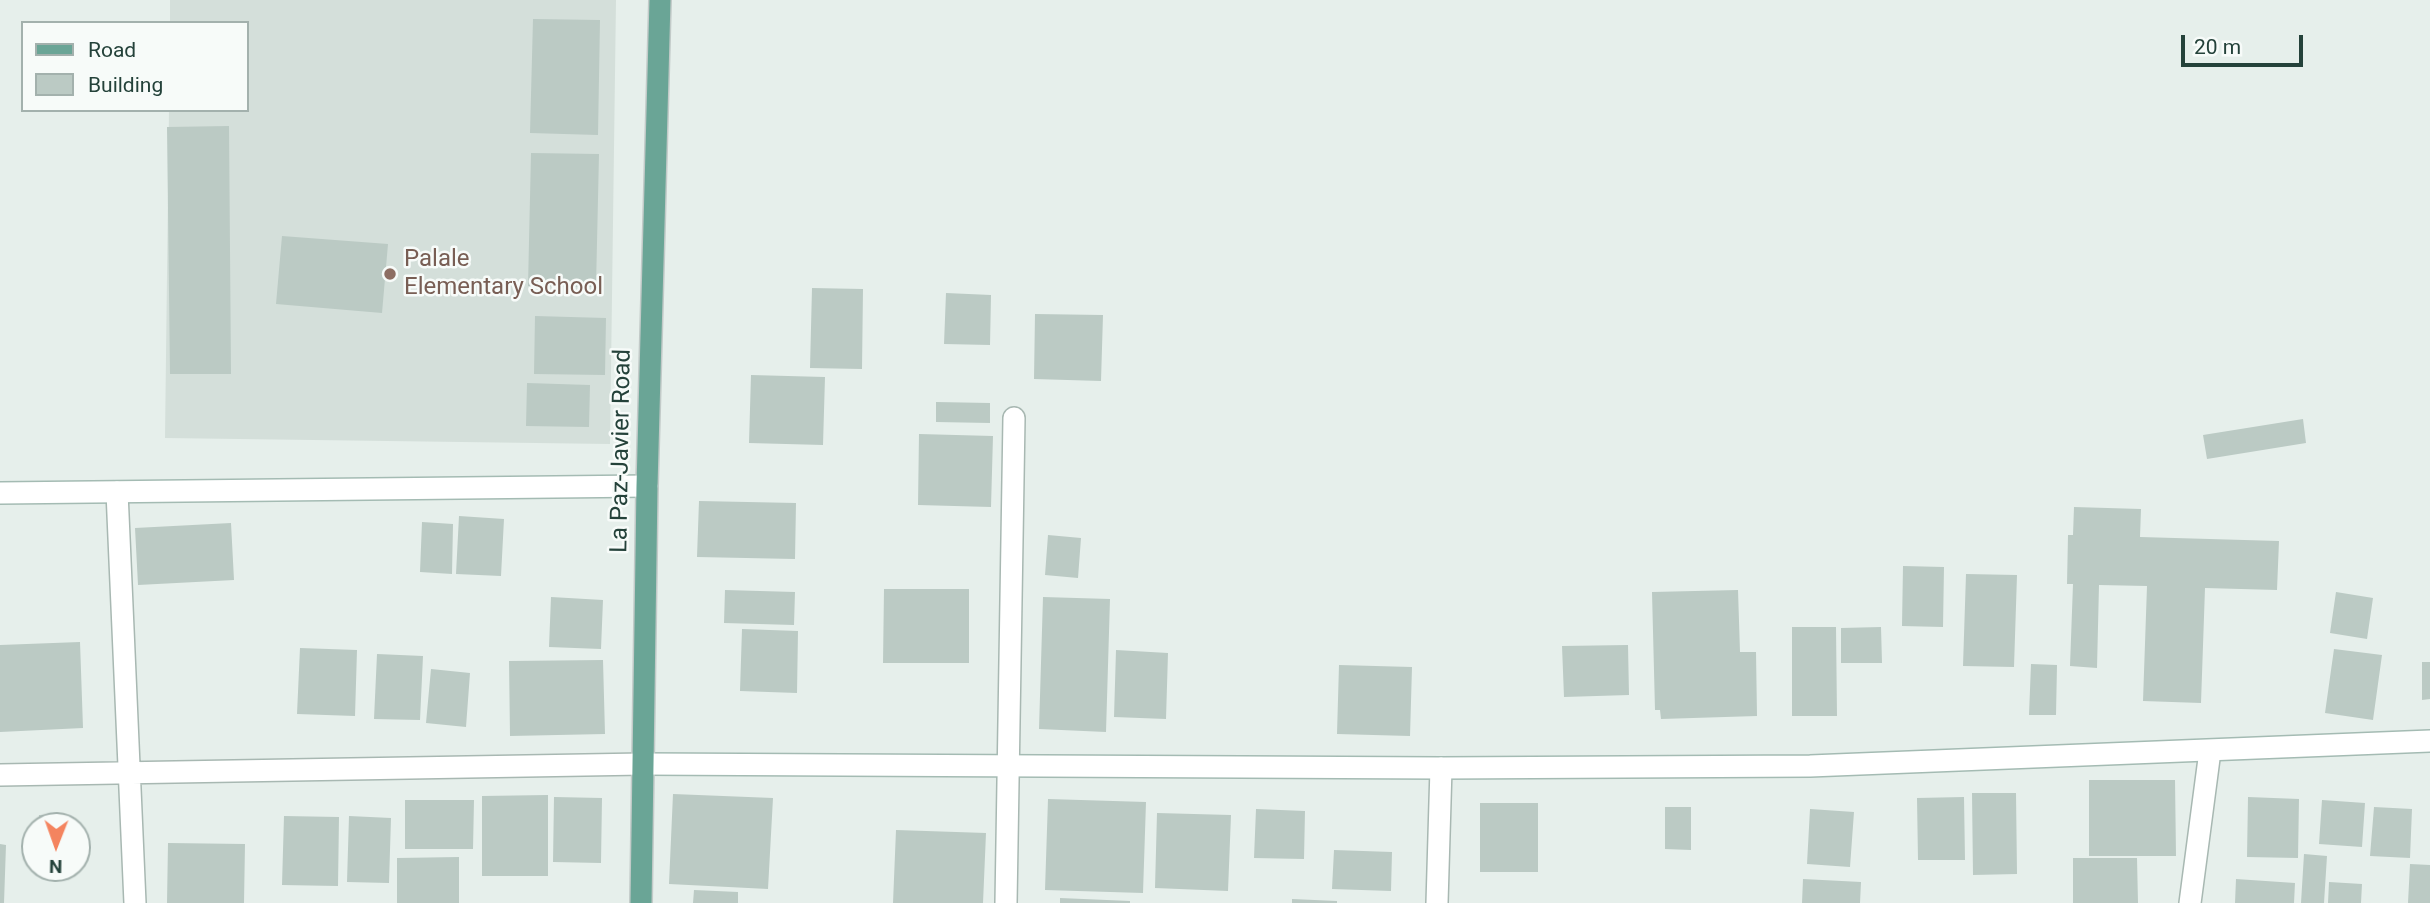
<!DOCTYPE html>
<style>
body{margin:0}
#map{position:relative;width:2430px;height:903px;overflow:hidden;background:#e6efeb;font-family:Roboto,sans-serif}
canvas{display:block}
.legend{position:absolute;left:21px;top:21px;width:228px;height:91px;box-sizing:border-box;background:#f7fbf9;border:2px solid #a3b1ad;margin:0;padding:9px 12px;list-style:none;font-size:21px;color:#24423a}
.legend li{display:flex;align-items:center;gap:14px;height:35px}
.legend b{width:35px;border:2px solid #a3b1ad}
.north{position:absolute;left:21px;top:812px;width:70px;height:70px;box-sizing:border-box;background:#f7fbf9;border:2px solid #a3b1ad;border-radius:50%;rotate:181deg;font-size:19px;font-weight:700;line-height:28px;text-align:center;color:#24423a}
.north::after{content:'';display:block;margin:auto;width:24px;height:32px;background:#f4845f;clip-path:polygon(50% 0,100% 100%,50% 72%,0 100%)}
.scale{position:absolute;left:2181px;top:35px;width:122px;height:32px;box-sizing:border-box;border:4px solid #24423a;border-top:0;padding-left:9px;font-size:21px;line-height:24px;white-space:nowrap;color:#24423a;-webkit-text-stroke:5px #f7fbf9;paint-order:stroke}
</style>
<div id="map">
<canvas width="2430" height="903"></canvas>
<ul class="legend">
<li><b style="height:9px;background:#6aa596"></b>Road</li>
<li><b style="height:19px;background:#bbcac4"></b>Building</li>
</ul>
<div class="north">N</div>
<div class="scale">20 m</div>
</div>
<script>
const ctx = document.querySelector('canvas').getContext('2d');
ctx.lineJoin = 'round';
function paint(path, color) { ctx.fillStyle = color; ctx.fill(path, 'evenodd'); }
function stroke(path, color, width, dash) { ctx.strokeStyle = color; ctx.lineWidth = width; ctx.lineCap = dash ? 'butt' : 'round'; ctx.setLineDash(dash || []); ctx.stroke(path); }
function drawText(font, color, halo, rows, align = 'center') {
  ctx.font = font + ' Roboto,sans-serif'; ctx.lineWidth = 5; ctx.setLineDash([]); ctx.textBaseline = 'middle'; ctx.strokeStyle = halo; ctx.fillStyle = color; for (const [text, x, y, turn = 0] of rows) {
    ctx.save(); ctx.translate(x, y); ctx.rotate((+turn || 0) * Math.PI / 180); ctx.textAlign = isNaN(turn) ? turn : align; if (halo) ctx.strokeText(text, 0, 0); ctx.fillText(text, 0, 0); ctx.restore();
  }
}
const built = new Path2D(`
 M 170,0 L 616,0 L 610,444 L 165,438 L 169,110 L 247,110 L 247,23 L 170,23 Z`);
const building = new Path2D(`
 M 533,19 L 600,20 L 598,135 L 530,133 Z
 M 229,126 L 231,374 L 170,374 L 167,127 Z
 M 531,153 L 599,154 L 596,287 L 528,286 Z
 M 282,236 L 388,244 L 382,313 L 276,304 Z
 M 812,288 L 863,289 L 862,369 L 810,368 Z
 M 946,293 L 991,295 L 990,345 L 944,344 Z
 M 1035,314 L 1103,315 L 1101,381 L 1034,379 Z
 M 535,316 L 606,318 L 605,375 L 534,374 Z
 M 751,375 L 825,377 L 823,445 L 749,443 Z
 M 527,383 L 590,385 L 589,427 L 526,426 Z
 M 936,402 L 990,403 L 990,423 L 936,422 Z
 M 2303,419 L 2306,443 L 2207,459 L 2203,435 Z
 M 919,434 L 993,436 L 991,507 L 918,505 Z
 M 699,501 L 796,503 L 795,559 L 697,557 Z
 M 2074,507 L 2141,509 L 2140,537 L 2279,541 L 2277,590 L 2205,588 L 2201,703 L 2143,701 L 2147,586 L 2099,585 L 2097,668 L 2070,666 L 2073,584 L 2067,584 L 2068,535 L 2073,535 Z
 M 459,516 L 504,519 L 501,576 L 456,574 Z
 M 422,522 L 453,524 L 452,574 L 420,572 Z
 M 231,523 L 234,580 L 138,585 L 135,528 Z
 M 1048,535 L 1081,538 L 1078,578 L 1045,575 Z
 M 1903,566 L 1944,567 L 1943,627 L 1902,626 Z
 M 1966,574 L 2017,575 L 2014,667 L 1963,666 Z
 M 884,589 L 969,589 L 969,663 L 883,663 Z
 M 725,590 L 795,592 L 794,625 L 724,623 Z
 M 1738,590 L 1740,652 L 1756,652 L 1757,716 L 1661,719 L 1660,710 L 1655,710 L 1652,592 Z
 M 2336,592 L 2373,598 L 2367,639 L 2330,633 Z
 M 551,597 L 603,600 L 601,649 L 549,647 Z
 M 1043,597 L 1110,599 L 1106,732 L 1039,729 Z
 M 1792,627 L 1836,627 L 1837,716 L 1792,716 Z
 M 1881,627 L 1882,663 L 1841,663 L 1841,628 Z
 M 742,629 L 798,631 L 797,693 L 740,691 Z
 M 80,642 L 83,728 L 0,732 L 0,645 Z
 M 1628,645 L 1629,695 L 1564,697 L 1562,646 Z
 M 300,648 L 357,650 L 355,716 L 297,714 Z
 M 2334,649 L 2382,655 L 2373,720 L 2325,713 Z
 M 1116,650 L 1168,653 L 1166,719 L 1114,717 Z
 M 377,654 L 423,656 L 420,720 L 374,719 Z
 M 603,660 L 605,734 L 510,736 L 509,661 Z
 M 2422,662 L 2430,662 L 2430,699 L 2422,700 Z
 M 2031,664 L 2057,665 L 2056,715 L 2029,715 Z
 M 1339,665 L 1412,667 L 1410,736 L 1337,734 Z
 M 431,669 L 470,673 L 466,727 L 426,723 Z
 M 2089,780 L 2175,780 L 2176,856 L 2089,856 Z
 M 1972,793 L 2016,793 L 2017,874 L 1973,875 Z
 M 673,794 L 773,798 L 768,889 L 669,884 Z
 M 548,795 L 548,876 L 482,876 L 482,796 Z
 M 554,797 L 602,798 L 601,863 L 553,862 Z
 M 1964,797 L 1965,860 L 1918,860 L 1917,798 Z
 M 2248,797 L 2299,799 L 2298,858 L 2247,857 Z
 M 1048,799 L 1146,802 L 1143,893 L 1045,890 Z
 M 405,800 L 474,800 L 473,849 L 405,849 Z
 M 2322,800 L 2365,803 L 2362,847 L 2319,844 Z
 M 1480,803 L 1538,803 L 1538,872 L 1480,872 Z
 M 1665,807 L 1691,807 L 1691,850 L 1665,849 Z
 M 2374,807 L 2412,809 L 2410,858 L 2370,856 Z
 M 1256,809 L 1305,811 L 1304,859 L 1254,858 Z
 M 1810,809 L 1854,812 L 1850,867 L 1807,864 Z
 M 1157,813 L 1231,815 L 1228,891 L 1155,888 Z
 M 39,815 L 74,817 L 73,826 L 38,826 Z
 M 284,816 L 339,817 L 338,886 L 282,885 Z
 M 349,816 L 391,818 L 389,883 L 347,882 Z
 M 896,830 L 986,833 L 983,903 L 893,903 Z
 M 168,843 L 245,844 L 244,903 L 167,903 Z
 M 0,844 L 6,845 L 4,903 L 0,903 Z
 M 1334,850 L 1392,852 L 1391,891 L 1332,889 Z
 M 2304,854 L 2327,856 L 2324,903 L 2301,903 Z
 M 459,857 L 459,903 L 397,903 L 397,858 Z
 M 2073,858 L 2137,858 L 2138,903 L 2073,903 Z
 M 2410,864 L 2430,865 L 2430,903 L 2408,903 Z
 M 1803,879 L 1861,882 L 1860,903 L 1802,903 Z
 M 2236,879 L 2295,883 L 2294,903 L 2235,903 Z
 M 2329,882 L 2362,884 L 2361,903 L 2328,903 Z
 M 694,890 L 738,892 L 738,903 L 693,903 Z
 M 1060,898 L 1130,901 L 1130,903 L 1060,903 Z
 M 1292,899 L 1337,901 L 1337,903 L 1292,903 Z`);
const street = new Path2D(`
 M 117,492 L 135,903
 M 0,775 L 643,764
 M 1006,903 L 1014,418
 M 1437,903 L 1441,768
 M 2190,903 L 2210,751`);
const secondary = new Path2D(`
 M 0,493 L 647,486
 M 643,764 L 1441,768 L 1810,766 L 2430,741`);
const primary = new Path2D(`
 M 641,903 L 647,486 L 660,0`);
const markers = [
 [390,274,7,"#8d6e63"]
];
const educationNames = [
 ["Palale",404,260],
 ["Elementary School",404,288]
];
const streetNames = [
 ["La Paz-Javier Road",622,451,-89]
];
paint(built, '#d4dfda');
paint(building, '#bbcac4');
stroke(street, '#a8b8b2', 24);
stroke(secondary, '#a4bbb3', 24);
stroke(primary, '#c2cac8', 24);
stroke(street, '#fff', 21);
stroke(secondary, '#fff', 21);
stroke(primary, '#6aa596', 21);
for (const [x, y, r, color] of markers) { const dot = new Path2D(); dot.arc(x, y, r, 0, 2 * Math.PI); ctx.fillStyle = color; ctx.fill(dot); stroke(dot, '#f7fbf9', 2.5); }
drawText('24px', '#785e54', '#f7fbf9', educationNames, 'left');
drawText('24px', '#24423a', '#f7fbf9', streetNames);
</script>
